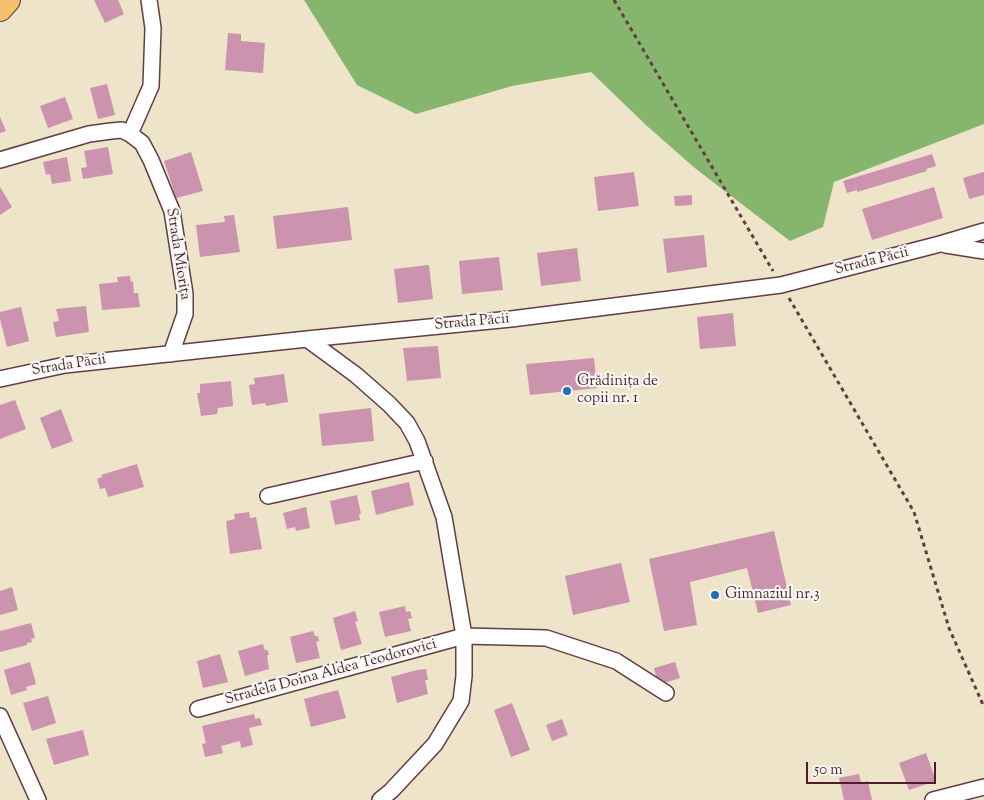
<!DOCTYPE html>
<meta charset="utf-8">
<style>
body{margin:0}
#map{position:relative;width:984px;height:800px;overflow:hidden;background:#eee4c9;font-family:"Sorts Mill Goudy",serif}
canvas{display:block}
.scale{position:absolute;left:806px;top:762px;width:130px;height:22px;box-sizing:border-box;border:2px solid #4a1f2b;border-top:0;padding-left:6px;font-size:15px;line-height:18px;white-space:nowrap;color:#4a1f2b;-webkit-text-stroke:4px #f6f6f2;paint-order:stroke}
</style>
<div id="map">
<canvas width="984" height="800"></canvas>
<div class="scale">50 m</div>
</div>
<script>
const ctx = document.querySelector('canvas').getContext('2d');
ctx.lineJoin = 'round';
function paint(path, color) { ctx.fillStyle = color; ctx.fill(path, 'evenodd'); }
function stroke(path, color, width, dash) { ctx.strokeStyle = color; ctx.lineWidth = width; ctx.lineCap = dash ? 'butt' : 'round'; ctx.setLineDash(dash || []); ctx.stroke(path); }
function drawText(font, color, halo, rows, align = 'center') {
  ctx.font = font + ' "Sorts Mill Goudy",serif'; ctx.lineWidth = 4.5; ctx.setLineDash([]); ctx.textBaseline = 'middle'; ctx.strokeStyle = halo; ctx.fillStyle = color; for (const [text, x, y, turn = 0] of rows) {
    ctx.save(); ctx.translate(x, y); ctx.rotate((+turn || 0) * Math.PI / 180); ctx.textAlign = isNaN(turn) ? turn : align; if (halo) ctx.strokeText(text, 0, 0); ctx.fillText(text, 0, 0); ctx.restore();
  }
}
const forest = new Path2D(`
 M 304,0 L 984,0 L 984,124 L 834,182 L 823,227 L 790,241 L 696,169 L 647,126 L 591,72 L 512,86 L 416,114 L 357,85 Z`);
const building = new Path2D(`
 M 94,0 L 118,0 L 124,14 L 105,23 Z
 M 228,33 L 241,34 L 241,41 L 265,43 L 263,73 L 225,70 Z
 M 107,84 L 115,115 L 98,119 L 90,88 Z
 M 65,97 L 73,119 L 48,128 L 40,106 Z
 M 0,117 L 6,131 L 0,133 Z
 M 108,147 L 113,174 L 83,179 L 81,168 L 87,167 L 84,151 Z
 M 191,152 L 203,191 L 176,198 L 164,161 Z
 M 932,154 L 936,166 L 926,169 L 927,171 L 857,192 L 857,190 L 847,193 L 843,181 Z
 M 67,157 L 71,181 L 52,184 L 50,174 L 46,175 L 43,162 Z
 M 634,172 L 639,206 L 598,211 L 594,177 Z
 M 984,172 L 984,195 L 969,199 L 963,178 Z
 M 0,187 L 12,207 L 0,215 Z
 M 934,187 L 943,218 L 872,240 L 862,209 Z
 M 692,195 L 692,205 L 675,206 L 674,196 Z
 M 348,207 L 352,240 L 277,249 L 273,216 Z
 M 234,215 L 240,252 L 200,257 L 196,225 L 225,222 L 224,216 Z
 M 704,235 L 707,267 L 667,273 L 663,239 Z
 M 577,248 L 581,281 L 541,286 L 537,253 Z
 M 499,257 L 503,290 L 462,294 L 459,261 Z
 M 429,265 L 433,299 L 398,303 L 394,269 Z
 M 130,276 L 131,282 L 133,281 L 134,293 L 138,293 L 140,307 L 102,310 L 99,284 L 118,282 L 117,277 Z
 M 86,306 L 89,332 L 56,337 L 53,322 L 59,321 L 56,309 Z
 M 21,307 L 29,341 L 7,347 L 0,319 L 0,312 Z
 M 733,313 L 736,346 L 700,349 L 697,317 Z
 M 438,346 L 441,378 L 407,381 L 403,348 Z
 M 594,358 L 597,388 L 530,395 L 526,364 Z
 M 284,374 L 288,402 L 266,406 L 265,403 L 252,405 L 249,385 L 255,384 L 254,378 Z
 M 231,381 L 233,406 L 218,408 L 217,414 L 201,416 L 197,393 L 200,393 L 200,384 Z
 M 15,400 L 26,429 L 0,439 L 0,405 Z
 M 371,408 L 374,441 L 322,446 L 319,414 Z
 M 61,409 L 73,441 L 52,449 L 40,418 Z
 M 137,464 L 144,487 L 108,497 L 105,488 L 100,489 L 97,479 L 102,477 L 101,475 Z
 M 409,482 L 414,505 L 376,515 L 371,491 Z
 M 357,495 L 361,514 L 359,514 L 360,520 L 335,525 L 330,501 Z
 M 306,507 L 310,528 L 296,531 L 295,527 L 287,529 L 283,513 Z
 M 249,512 L 250,518 L 256,517 L 262,549 L 230,554 L 226,521 L 235,519 L 234,514 Z
 M 774,531 L 791,605 L 758,613 L 747,568 L 690,582 L 697,625 L 664,631 L 649,559 Z
 M 621,563 L 630,602 L 573,615 L 565,576 Z
 M 12,587 L 18,610 L 0,615 L 0,591 Z
 M 405,606 L 406,612 L 410,611 L 412,618 L 408,619 L 411,631 L 385,637 L 379,612 Z
 M 355,611 L 358,621 L 355,622 L 362,644 L 341,650 L 333,618 Z
 M 31,623 L 35,638 L 31,639 L 32,642 L 27,643 L 27,645 L 0,652 L 0,631 Z
 M 313,631 L 315,636 L 318,636 L 319,641 L 316,642 L 320,658 L 296,663 L 290,637 Z
 M 263,644 L 265,651 L 267,649 L 269,655 L 267,655 L 269,669 L 245,676 L 238,651 Z
 M 220,654 L 228,682 L 203,688 L 197,661 Z
 M 30,662 L 36,684 L 26,687 L 27,690 L 11,695 L 4,670 Z
 M 675,662 L 680,678 L 658,685 L 654,668 Z
 M 426,669 L 428,680 L 425,680 L 428,694 L 397,703 L 391,677 L 417,670 Z
 M 338,690 L 346,718 L 311,727 L 304,699 Z
 M 48,696 L 56,723 L 32,731 L 23,703 Z
 M 512,703 L 530,750 L 511,757 L 494,710 Z
 M 254,714 L 255,719 L 260,718 L 262,725 L 249,728 L 253,745 L 241,748 L 240,741 L 221,746 L 223,753 L 205,757 L 202,744 L 206,743 L 202,726 Z
 M 562,719 L 568,735 L 552,741 L 546,725 Z
 M 83,730 L 89,755 L 54,765 L 46,739 Z
 M 926,753 L 936,781 L 909,790 L 899,763 Z
 M 859,774 L 861,783 L 868,781 L 872,800 L 844,800 L 839,778 Z`);
const path = new Path2D(`
 M 614,0 L 773,271
 M 789,298 L 914,512 L 949,628 L 984,707`);
const street = new Path2D(`
 M 130,134 L 151,86 L 153,28 L 149,0
 M 0,160 L 89,134 L 111,131 L 122,130 L 130,134 L 142,143 L 151,160 L 172,211 L 185,294 L 185,314 L 171,354
 M 946,245 L 984,251
 M 307,339 L 356,375 L 389,404 L 407,423 L 417,441 L 444,517 L 464,636 L 464,676 L 461,701 L 435,744 L 391,791 L 380,800
 M 0,379 L 65,365 L 307,339 L 511,319 L 781,285 L 940,244 L 984,231
 M 268,496 L 425,461
 M 198,709 L 464,636 L 546,638 L 616,661 L 666,693
 M 0,716 L 38,800
 M 933,800 L 984,787`);
const primary = new Path2D(`
 M 0,9 L 8,0`);
const markers = [
 [567,391,5,"#1f6fb2"],
 [715,595,5,"#1f6fb2"]
];
const streetNames = [
 ["Strada Miorița",177,254,81],
 ["Strada Păcii",872,262,-14],
 ["Strada Păcii",472,323,-5],
 ["Strada Păcii",69,366,-9],
 ["Stradela Doina Aldea Teodorovici",331,673,-15]
];
const poiNames = [
 ["Grădinița de",577,382],
 ["copii nr. 1",577,399],
 ["Gimnaziul nr.3",725,595]
];
paint(forest, '#86b56e');
paint(building, '#cc93ae');
stroke(street, '#633d43', 18);
stroke(primary, '#633d43', 26);
stroke(path, '#633d43', 3, [4, 4]);
stroke(street, '#fff', 15);
stroke(primary, '#f7c06c', 24);
for (const [x, y, r, color] of markers) { const dot = new Path2D(); dot.arc(x, y, r, 0, 2 * Math.PI); ctx.fillStyle = color; ctx.fill(dot); stroke(dot, '#f6f6f2', 2); }
drawText('15px', '#4a1f2b', '#f6f6f2', streetNames);
drawText('15px', '#4a1f2b', '#f6f6f2', poiNames, 'left');
</script>
